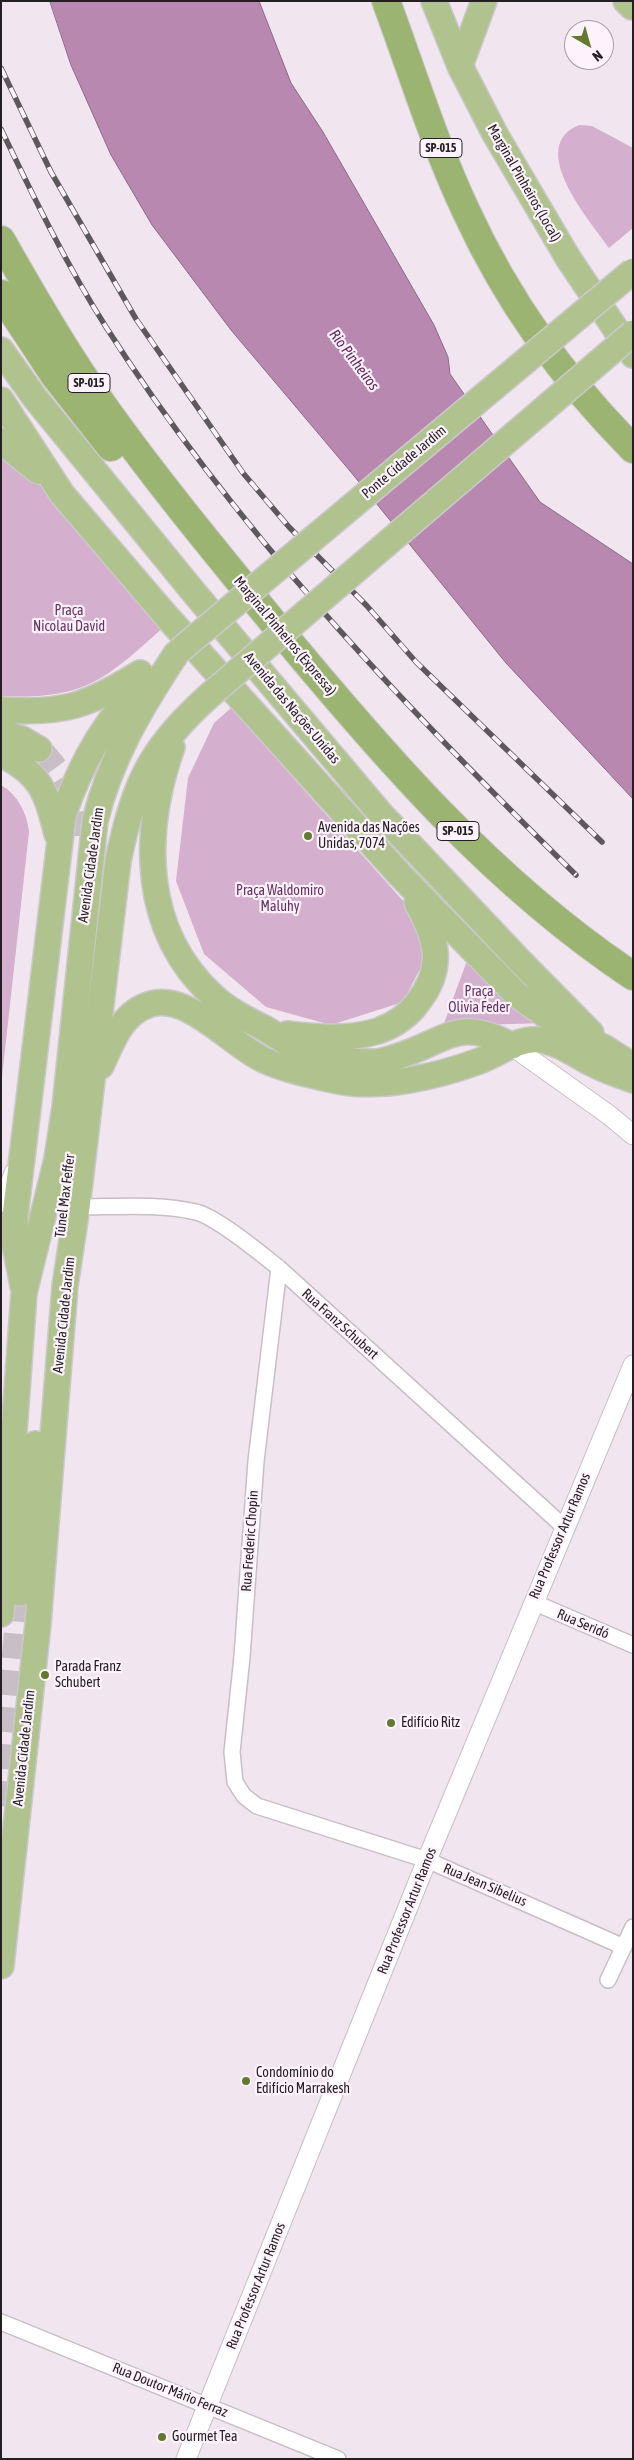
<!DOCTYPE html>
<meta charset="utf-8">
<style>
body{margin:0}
#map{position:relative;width:634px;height:2460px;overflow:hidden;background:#f1e6ef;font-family:"Asap Condensed",sans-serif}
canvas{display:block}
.frame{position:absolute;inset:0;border:2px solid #231f22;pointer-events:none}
.north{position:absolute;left:564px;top:20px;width:50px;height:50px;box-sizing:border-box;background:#fef3fc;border:1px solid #a69ea5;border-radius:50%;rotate:142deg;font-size:14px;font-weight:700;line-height:20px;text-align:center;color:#231f22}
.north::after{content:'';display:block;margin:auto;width:18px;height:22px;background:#617a2d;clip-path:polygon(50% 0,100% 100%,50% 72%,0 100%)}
</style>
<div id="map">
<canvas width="634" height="2460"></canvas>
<div class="frame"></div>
<div class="north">N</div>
</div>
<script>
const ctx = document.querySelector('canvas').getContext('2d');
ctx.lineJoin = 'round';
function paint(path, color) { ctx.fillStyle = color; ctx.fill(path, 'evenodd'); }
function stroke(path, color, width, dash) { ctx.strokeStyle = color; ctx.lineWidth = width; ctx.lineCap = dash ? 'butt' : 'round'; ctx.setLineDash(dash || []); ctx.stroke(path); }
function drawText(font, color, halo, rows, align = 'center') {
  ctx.font = font + ' "Asap Condensed",sans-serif'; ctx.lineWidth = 4.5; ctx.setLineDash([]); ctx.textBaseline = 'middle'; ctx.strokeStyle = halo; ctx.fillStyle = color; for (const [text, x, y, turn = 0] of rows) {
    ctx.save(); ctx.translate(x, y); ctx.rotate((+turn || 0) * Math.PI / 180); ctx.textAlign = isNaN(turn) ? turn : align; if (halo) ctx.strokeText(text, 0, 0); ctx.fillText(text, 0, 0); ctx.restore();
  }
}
const green = new Path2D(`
 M 579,125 L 592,126 L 633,148 L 633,228 L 609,248 C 591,222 525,147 579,125 Z
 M 1,446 L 12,454 L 166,625 C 106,679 86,700 1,696 Z
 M 231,708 L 413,912 L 425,959 L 403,1002 L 331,1025 L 266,1007 L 204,954 L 176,881 L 188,778 L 214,723 Z
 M 1,785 C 18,795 27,813 29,832 L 1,1086 Z
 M 468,958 L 545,1023 L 443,1026 Z`);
const water = new Path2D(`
 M 50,1 L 259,1 L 291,83 L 323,132 L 434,325 L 448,357 L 450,374 L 540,502 L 633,564 L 633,799 L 506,663 L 350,471 L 231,330 L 152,225 L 111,155 L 71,65 Z`);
const trunkTunnel = new Path2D(`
 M 39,749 C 66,777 75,797 76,836
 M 1,1806 L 20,1593`);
const minor = new Path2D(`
 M 77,1207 C 116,1207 158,1203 196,1212 C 217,1217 261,1254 279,1268 L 564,1527
 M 279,1268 L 256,1461 L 242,1657 L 232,1752 L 235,1782 L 244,1796 L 257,1806 L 427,1860 L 624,1947
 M 533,1602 L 633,1645
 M 608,1980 L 633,1927
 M 1,2322 L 338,2459`);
const tertiary = new Path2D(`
 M 512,1046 L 609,1115 L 633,1135
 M 1,1202 L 8,1190 L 14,1173
 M 186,2459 L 427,1860 L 633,1365`);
const trunk = new Path2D(`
 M 434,1 L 460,66 L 495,134 L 568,258 L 633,355
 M 626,1 L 632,7
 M 460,66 L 484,1
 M 1,350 L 35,398 L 196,595 L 380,813 L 520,961 L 591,1033
 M 1,400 L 62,494 L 168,618 L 400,875 L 517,995 L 567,1030 L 605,1048 L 633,1066
 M 1,441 L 38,471
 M 1,710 C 64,714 87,706 140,673
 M 1,732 L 22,739 L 39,749
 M 172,747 C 142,833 141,930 213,996 C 228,1010 246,1019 264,1028 C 273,1033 281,1039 290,1044 C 316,1058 345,1062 374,1062 C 381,1062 389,1059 396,1057 C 446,1042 458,1015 512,1046
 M 1,754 C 42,775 46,792 57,834
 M 287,1034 C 317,1038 349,1040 378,1031 C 395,1025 408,1016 418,1002 C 445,968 437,938 417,903
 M 101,1066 C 112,1042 122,1012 151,1004 C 189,993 232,1046 264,1060 C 286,1070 310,1075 333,1080 C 378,1091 440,1076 482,1060 C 500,1053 518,1038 539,1040 C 558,1042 574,1054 591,1063 C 604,1070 618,1075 633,1080
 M 23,1286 L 15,1245 L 15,1216 L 63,816 C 80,764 106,717 147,680
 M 20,1593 L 35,1444
 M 1,1614 L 24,1293 L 57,1159 L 65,1107 L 95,821 C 110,759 141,707 176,654
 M 1,1966 L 38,1624 L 65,1286 L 77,1207 L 118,861 C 135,781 150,749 211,694`);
const motorway = new Path2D(`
 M 386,1 C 412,71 434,143 466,211 C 508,302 562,377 633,449
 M 1,240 C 34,298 68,357 107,411 C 160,485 219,556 277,627 C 383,755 493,883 633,976
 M 1,294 L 55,376 L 111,447`);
const rail = new Path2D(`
 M 1,68 L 51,172 L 136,319 L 243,473 L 289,527 L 367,606 L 416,662 L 602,842
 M 1,129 C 33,196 66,264 106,327 C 236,531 404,706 576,875`);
const trunkBridge = new Path2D(`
 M 180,650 L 633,271
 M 211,694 L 633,333`);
const markers = [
 [308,836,5,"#617a2d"],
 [45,1675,5,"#617a2d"],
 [391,1723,5,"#617a2d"],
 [246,2081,5,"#617a2d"],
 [162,2437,5,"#617a2d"]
];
const shields = [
 [441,148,42],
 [89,383,42],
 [458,831,42]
];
const shieldNames = [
 ["SP-015",441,148],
 ["SP-015",89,383],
 ["SP-015",458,831]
];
const streetNames = [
 ["Marginal Pinheiros (Local)",524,183,60],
 ["Ponte Cidade Jardim",404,462,-40],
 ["Marginal Pinheiros (Expressa)",285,636,50],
 ["Avenida das Nações Unidas",292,708,50],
 ["Avenida Cidade Jardim",91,865,-82],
 ["Túnel Max Feffer",65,1196,-83],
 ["Avenida Cidade Jardim",64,1315,-84],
 ["Rua Franz Schubert",340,1324,42],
 ["Rua Professor Artur Ramos",560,1536,-67],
 ["Rua Frederic Chopin",250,1541,-86],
 ["Rua Seridó",583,1624,23],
 ["Avenida Cidade Jardim",24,1748,-84],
 ["Rua Jean Sibelius",485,1885,23],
 ["Rua Professor Artur Ramos",407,1911,-68],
 ["Rua Professor Artur Ramos",256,2286,-68],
 ["Rua Doutor Mário Ferraz",170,2390,22]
];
const parkNames = [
 ["Praça",69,611],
 ["Nicolau David",69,627],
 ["Praça Waldomiro",280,891],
 ["Maluhy",280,907],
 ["Praça",479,992],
 ["Olivia Feder",479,1008]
];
const poiNames = [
 ["Avenida das Nações",318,828],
 ["Unidas, 7074",318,844],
 ["Parada Franz",55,1667],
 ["Schubert",55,1683],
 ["Edifício Ritz",401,1723],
 ["Condomínio do",256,2073],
 ["Edifício Marrakesh",256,2089],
 ["Gourmet Tea",172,2437]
];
const waterNames = [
 ["Rio Pinheiros",354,360,53]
];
paint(green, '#d5afce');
paint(water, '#b988b1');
stroke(water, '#8c6886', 1);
stroke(trunkTunnel, '#c8bec6', 25, [25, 12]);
stroke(minor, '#c9bec7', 18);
stroke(tertiary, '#c9bec7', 21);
stroke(trunk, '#cac9ca', 28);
stroke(motorway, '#cac9ca', 30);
stroke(minor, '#fff', 15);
stroke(tertiary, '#fff', 19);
stroke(trunk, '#b0c38e', 25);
stroke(motorway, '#9cb472', 28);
stroke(rail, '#5e585d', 5.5);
stroke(rail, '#fef3fc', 4, [11]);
stroke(trunkBridge, '#cac9ca', 28, []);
stroke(trunkBridge, '#b0c38e', 25);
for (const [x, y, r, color] of markers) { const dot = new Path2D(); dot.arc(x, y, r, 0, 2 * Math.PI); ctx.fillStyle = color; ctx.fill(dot); stroke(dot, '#fef3fc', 2); }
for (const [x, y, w] of shields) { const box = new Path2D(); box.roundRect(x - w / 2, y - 9.5, w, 19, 4); ctx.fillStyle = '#fef3fc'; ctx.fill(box); stroke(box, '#231f22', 1); }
drawText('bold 12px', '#231f22', null, shieldNames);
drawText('14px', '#231f22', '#fef3fc', streetNames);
drawText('14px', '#692e63', '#fef3fc', parkNames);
drawText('14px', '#231f22', '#fef3fc', poiNames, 'left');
drawText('italic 15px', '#64295e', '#fef3fc', waterNames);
</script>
